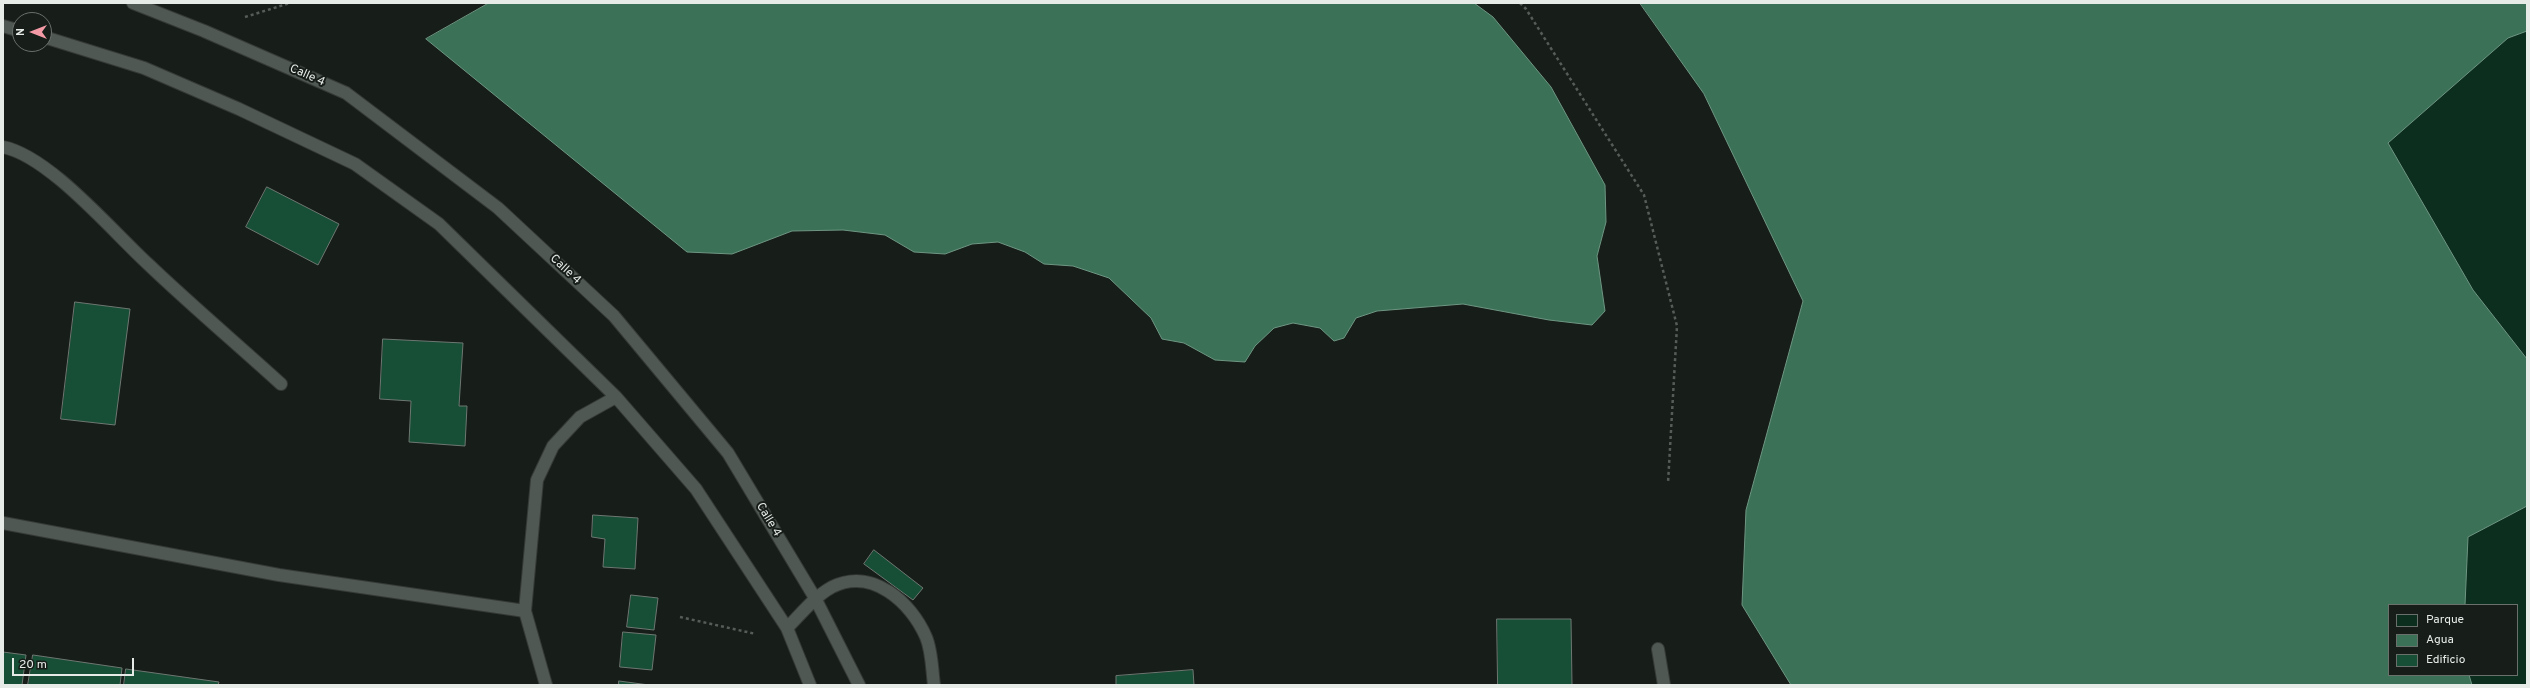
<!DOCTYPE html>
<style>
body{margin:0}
#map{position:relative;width:2530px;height:688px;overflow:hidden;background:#171e1a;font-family:Overpass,sans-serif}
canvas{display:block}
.frame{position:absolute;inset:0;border:4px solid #e6ebe8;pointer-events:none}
.legend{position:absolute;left:2388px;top:604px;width:130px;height:72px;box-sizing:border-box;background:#171e1a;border:1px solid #6a706c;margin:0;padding:5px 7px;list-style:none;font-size:12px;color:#e6ebe8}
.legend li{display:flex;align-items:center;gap:8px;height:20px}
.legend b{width:20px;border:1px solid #6a706c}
.north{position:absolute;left:12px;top:12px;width:40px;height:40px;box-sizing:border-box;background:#171e1a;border:1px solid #6a706c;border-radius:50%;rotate:270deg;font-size:11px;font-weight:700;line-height:16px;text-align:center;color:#e6ebe8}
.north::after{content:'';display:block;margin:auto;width:14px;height:18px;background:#f49aa6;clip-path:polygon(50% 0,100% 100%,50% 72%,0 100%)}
.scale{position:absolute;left:12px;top:658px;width:122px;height:18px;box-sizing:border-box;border:2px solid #e6ebe8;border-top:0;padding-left:5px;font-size:12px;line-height:14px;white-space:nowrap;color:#e6ebe8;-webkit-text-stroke:3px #171e1a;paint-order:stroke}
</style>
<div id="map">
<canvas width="2530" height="688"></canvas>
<div class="frame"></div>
<ul class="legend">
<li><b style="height:11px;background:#0b2e1e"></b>Parque</li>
<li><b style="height:11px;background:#3b7157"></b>Agua</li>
<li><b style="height:11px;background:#174e36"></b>Edificio</li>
</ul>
<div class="north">N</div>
<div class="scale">20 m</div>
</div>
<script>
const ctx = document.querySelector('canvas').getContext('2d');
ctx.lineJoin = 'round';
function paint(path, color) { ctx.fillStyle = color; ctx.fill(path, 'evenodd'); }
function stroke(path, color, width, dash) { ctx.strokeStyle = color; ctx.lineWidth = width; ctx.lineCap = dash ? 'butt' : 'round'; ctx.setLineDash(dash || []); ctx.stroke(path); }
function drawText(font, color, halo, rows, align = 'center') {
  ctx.font = font + ' Overpass,sans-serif'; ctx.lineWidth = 4; ctx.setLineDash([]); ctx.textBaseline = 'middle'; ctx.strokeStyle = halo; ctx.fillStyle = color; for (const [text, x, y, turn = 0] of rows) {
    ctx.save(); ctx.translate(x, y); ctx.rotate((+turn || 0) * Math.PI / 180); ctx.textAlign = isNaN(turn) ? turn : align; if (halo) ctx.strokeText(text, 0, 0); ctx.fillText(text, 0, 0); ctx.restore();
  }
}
const green = new Path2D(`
 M 2527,31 L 2527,359 L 2473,290 L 2388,143 L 2508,38 Z
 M 2527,506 L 2527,685 L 2472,685 L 2469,675 L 2517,675 L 2517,605 L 2465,605 L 2468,537 Z`);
const water = new Path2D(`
 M 489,3 L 1474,3 L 1493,17 L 1551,87 L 1605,185 L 1606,222 L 1597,256 L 1605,311 L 1592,325 L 1549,320 L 1463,304 L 1377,311 L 1356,318 L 1344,338 L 1334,341 L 1320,328 L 1293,323 L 1274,328 L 1255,346 L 1245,362 L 1215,360 L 1184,343 L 1162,339 L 1151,318 L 1109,278 L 1073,266 L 1044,264 L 1025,252 L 998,242 L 972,244 L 945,254 L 914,252 L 885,235 L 843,230 L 792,231 L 732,254 L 687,252 L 426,39 Z
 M 1640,3 L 2527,3 L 2527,31 L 2508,38 L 2388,143 L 2473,290 L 2527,359 L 2527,506 L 2468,537 L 2465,605 L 2389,605 L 2389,675 L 2469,675 L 2472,685 L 1791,685 L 1742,605 L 1746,510 L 1803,301 L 1704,94 Z`);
const building = new Path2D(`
 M 267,187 L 339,224 L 318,265 L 246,227 Z
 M 75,302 L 130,309 L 115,425 L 61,419 Z
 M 383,339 L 463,343 L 459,406 L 467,406 L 465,446 L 409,442 L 411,401 L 380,399 Z
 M 593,515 L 638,518 L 635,569 L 603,567 L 605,539 L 592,537 Z
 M 874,550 L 923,588 L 913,600 L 864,564 Z
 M 631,595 L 658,598 L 654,630 L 627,627 Z
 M 1497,619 L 1571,619 L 1572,685 L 1498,685 Z
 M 623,632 L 656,635 L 652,670 L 620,667 Z
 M 3,652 L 26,655 L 22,685 L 3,685 Z
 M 33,655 L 122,668 L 120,685 L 28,685 Z
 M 126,669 L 219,682 L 218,685 L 124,685 Z
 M 1193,670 L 1194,685 L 1116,685 L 1116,676 Z
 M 619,681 L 649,685 L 619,685 Z`);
const path = new Path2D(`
 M 1520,3 L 1526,9 L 1644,195 L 1677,326 L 1668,483
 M 245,17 L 290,3
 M 680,617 L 756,634`);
const lane = new Path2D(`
 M 133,3 L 204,31 L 346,93 L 498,208 L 614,316 L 728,453 L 815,598 L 859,685
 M 3,26 L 20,31
 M 44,37 L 144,68 L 239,109 L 355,164 L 439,224 L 616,397 L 696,489 L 787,628 L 810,685
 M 3,147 C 49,156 112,231 148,264 C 191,305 237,344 281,384
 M 3,523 L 279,575 L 525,611
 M 787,628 C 801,614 814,597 832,587 C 872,567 911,602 926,637 C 932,651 932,670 934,685
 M 1658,649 L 1664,685
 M 546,685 L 525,611 L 537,480 L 553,446 L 580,417 L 616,397`);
const streetNames = [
 ["Calle 4",307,76,24],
 ["Calle 4",565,270,43],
 ["Calle 4",768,520,59]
];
paint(green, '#0b2e1e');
paint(water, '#3b7157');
stroke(water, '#6e9682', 1);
paint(building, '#174e36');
stroke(building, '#6e7772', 1);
stroke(lane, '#353a37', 14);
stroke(path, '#565c58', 2.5, [3, 3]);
stroke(lane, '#505853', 12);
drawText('12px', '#e6ebe8', '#171e1a', streetNames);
</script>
